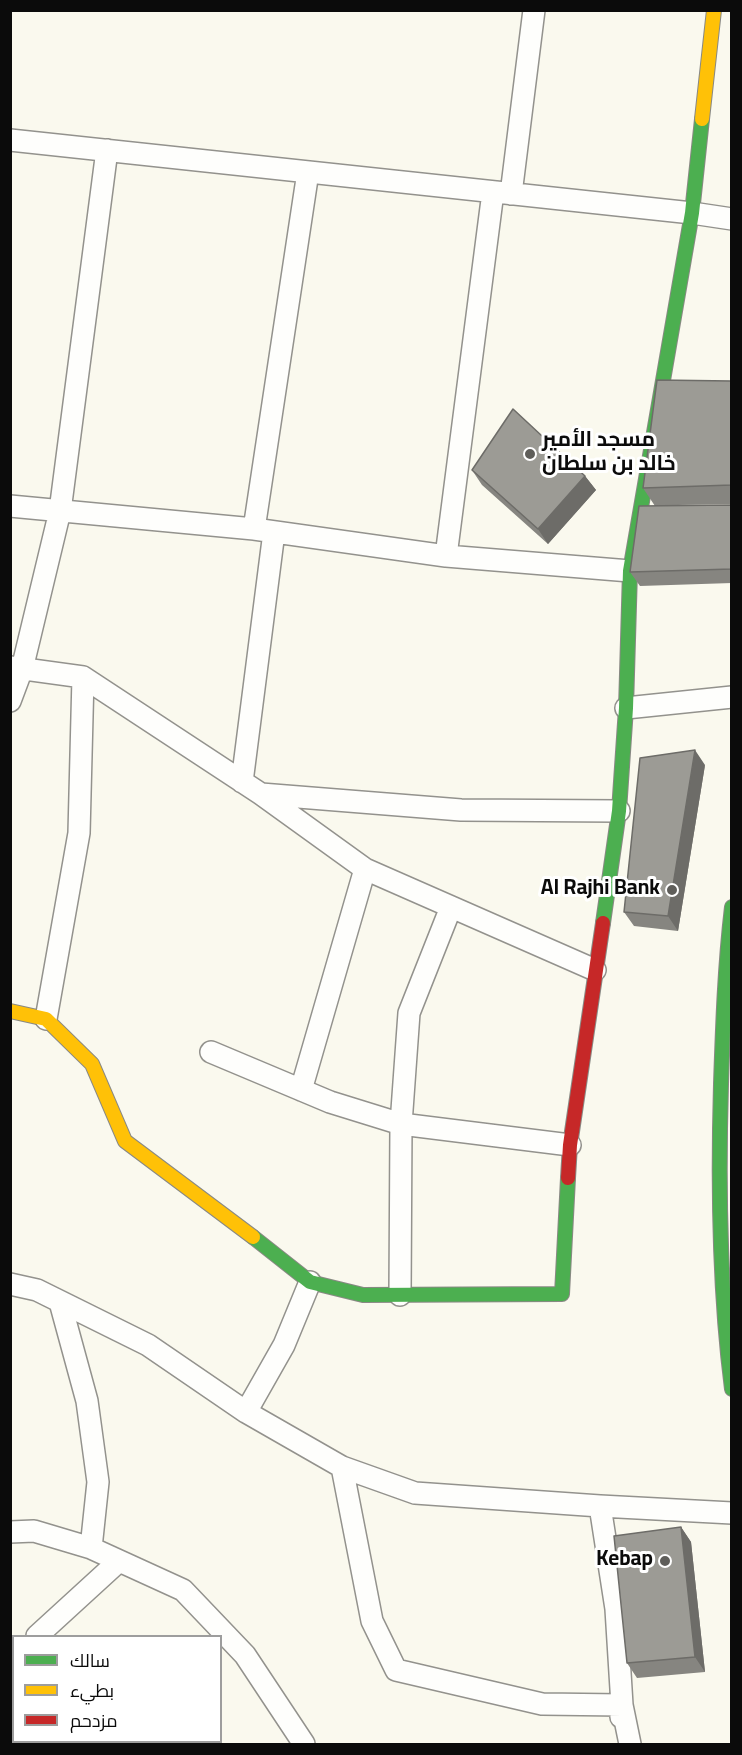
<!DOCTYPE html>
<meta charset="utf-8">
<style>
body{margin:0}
#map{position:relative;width:742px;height:1755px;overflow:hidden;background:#faf9ee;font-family:Georgia,Cairo,serif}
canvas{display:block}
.frame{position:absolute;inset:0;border:12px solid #0b0b0b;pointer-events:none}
.legend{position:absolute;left:12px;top:1635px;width:210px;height:108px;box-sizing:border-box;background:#fff;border:2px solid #9d9d9d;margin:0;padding:8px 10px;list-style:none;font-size:18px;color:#0b0b0b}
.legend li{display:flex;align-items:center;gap:12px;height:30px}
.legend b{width:30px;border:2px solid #9d9d9d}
</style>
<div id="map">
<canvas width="742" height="1755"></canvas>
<div class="frame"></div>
<ul class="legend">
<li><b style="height:8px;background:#4caf50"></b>سالك</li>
<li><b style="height:8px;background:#ffc107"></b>بطيء</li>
<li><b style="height:8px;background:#c62828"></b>مزدحم</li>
</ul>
</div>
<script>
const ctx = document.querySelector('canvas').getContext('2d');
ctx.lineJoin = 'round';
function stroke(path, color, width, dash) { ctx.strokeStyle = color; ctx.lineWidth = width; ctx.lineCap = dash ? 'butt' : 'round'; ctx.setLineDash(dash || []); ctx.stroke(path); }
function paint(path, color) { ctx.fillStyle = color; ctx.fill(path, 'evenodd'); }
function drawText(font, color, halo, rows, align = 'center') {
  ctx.font = font + ' Georgia,Cairo,serif'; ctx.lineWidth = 6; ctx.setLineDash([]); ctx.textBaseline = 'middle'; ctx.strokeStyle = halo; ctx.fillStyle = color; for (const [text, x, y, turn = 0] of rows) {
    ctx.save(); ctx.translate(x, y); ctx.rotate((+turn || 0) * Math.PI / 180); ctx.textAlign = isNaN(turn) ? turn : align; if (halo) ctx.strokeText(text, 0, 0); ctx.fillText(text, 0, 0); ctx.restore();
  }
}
const street = new Path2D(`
 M 10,140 L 692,213 L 732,219
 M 511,194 L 534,10
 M 10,506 L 254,529 L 446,556 L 630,571
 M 254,529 L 308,172
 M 446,556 L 493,192
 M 10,667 L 83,677 L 261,794 L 365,869 L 595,970
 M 10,701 L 22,669 L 60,511 L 107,150
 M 626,708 L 732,697
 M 242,782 L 274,532
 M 261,794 L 461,810 L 619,811
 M 46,1019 L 79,833 L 83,677
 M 211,1052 L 330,1102 L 401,1124 L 570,1145
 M 301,1090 L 365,869
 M 10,1284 L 37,1290 L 148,1345 L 246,1412 L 342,1467 L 415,1493 L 600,1506 L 732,1513
 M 400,1295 L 401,1124 L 409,1013 L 451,907
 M 60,1302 L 87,1401 L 98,1482 L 91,1548
 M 246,1412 L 284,1345 L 310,1282
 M 342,1467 L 372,1621 L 396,1670 L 542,1704 L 622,1705 L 630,1744
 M 600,1506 L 616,1609 L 622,1705 L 621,1717
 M 10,1532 L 34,1531 L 91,1548 L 183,1590 L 245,1655 L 304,1744
 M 37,1636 L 119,1561
 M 10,1661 L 14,1659`);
const fast = new Path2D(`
 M 732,907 C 725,966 723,1025 721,1084 C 718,1186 719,1288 732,1389
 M 603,923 L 619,811 L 626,708 L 630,571 L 692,213 L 702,119
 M 253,1237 L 310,1282 L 363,1295 L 562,1294 L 568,1178`);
const slow = new Path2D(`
 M 702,119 L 714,10
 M 10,1011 L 46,1019 L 92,1064 L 125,1141 L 253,1237`);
const jam = new Path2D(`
 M 568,1178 L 570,1145 L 603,923`);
const wall = new Path2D(`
 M 732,381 L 732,504 L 678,505 L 732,505 L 732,583 L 640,586 L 630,572 L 655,506 L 643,488 Z
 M 472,470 L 585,476 L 596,490 L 548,544 L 482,485 Z
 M 705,765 L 678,931 L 634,926 L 624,912 Z
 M 681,1527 L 691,1542 L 705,1672 L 637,1678 L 627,1663 Z`);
const shadedWall = new Path2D(`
 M 585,476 L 596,490 L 548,544 L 538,529 Z
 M 695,750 L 705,765 L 678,931 L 668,916 Z
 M 681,1527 L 691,1542 L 705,1672 L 695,1657 Z`);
const building = new Path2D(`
 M 657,380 L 732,381 L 732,485 L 643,488 Z
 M 513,409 L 585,476 L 538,529 L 472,470 Z
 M 732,505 L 732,569 L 630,572 L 639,506 Z
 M 695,750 L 668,916 L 624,912 L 640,758 Z
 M 681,1527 L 695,1657 L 627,1663 L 614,1536 Z`);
const markers = [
 [530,454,6,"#5f5e5a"],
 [672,890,6,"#5f5e5a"],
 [665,1561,6,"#5f5e5a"]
];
const poiNames = [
 ["مسجد الأمير",542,442,"left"],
 ["خالد بن سلطان",542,466,"left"],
 ["Al Rajhi Bank",660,890],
 ["Kebap",653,1561]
];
stroke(street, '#93928d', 24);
stroke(fast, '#898984', 16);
stroke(slow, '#898984', 16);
stroke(jam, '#898984', 16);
stroke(street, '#fefefc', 21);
stroke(fast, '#4caf50', 14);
stroke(slow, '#ffc107', 14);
stroke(jam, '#c62828', 14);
paint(wall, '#868580');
paint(shadedWall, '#6d6c68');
paint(building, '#9c9b95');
stroke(building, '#6d6c68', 1.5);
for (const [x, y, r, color] of markers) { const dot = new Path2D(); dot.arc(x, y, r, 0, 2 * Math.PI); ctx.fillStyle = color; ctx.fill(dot); stroke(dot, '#fff', 2); }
drawText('bold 21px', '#0b0b0b', '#fff', poiNames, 'right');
</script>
